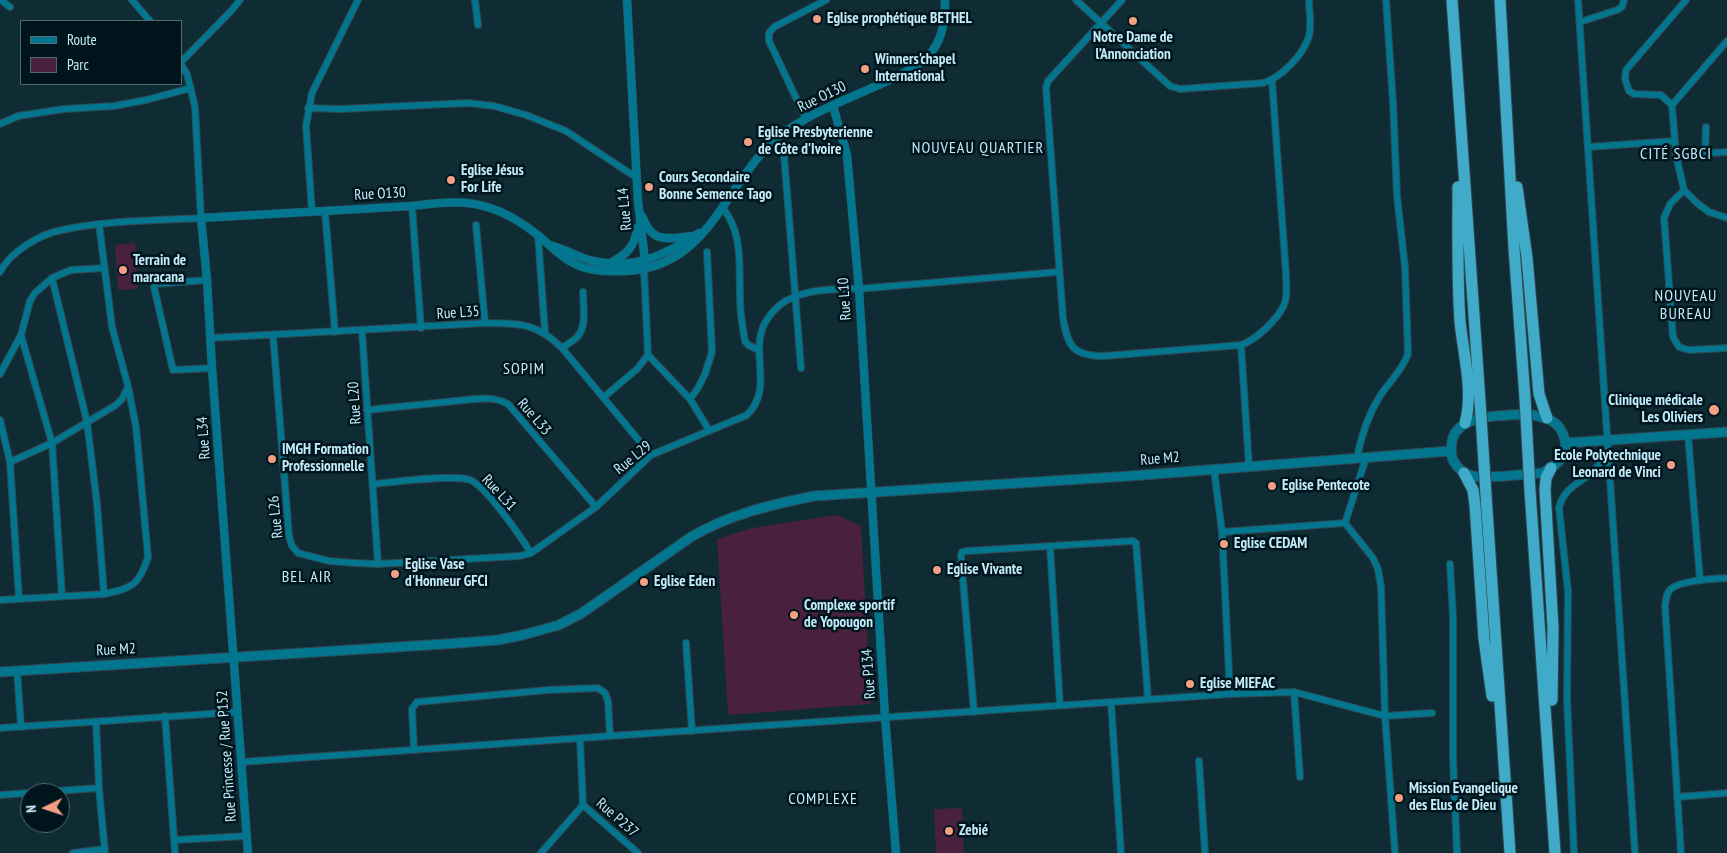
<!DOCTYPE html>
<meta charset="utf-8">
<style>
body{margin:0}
#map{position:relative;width:1727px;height:853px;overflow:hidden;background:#0f2c34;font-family:"PT Sans Narrow",sans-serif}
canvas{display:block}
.legend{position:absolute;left:20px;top:20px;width:162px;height:65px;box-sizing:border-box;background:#00141c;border:1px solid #4e6a75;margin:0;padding:6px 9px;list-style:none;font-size:15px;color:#c2ecfa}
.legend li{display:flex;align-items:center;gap:10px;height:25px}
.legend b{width:25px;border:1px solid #4e6a75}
.north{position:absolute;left:20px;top:783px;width:50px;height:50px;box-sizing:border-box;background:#00141c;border:1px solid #4e6a75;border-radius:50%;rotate:266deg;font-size:14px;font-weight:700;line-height:20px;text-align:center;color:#c2ecfa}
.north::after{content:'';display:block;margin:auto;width:18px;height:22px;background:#f39f83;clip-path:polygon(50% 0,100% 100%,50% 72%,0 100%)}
</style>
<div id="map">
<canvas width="1727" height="853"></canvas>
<ul class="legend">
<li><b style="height:6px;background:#03768f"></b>Route</li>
<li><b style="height:14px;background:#49213d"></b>Parc</li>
</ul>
<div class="north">N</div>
</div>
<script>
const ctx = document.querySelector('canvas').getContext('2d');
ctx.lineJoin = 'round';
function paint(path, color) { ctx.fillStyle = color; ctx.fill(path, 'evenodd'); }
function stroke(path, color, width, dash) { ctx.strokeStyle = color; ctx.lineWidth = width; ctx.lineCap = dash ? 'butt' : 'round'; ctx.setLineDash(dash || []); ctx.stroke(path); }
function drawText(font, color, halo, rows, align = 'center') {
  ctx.font = font + ' "PT Sans Narrow",sans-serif'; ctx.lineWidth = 5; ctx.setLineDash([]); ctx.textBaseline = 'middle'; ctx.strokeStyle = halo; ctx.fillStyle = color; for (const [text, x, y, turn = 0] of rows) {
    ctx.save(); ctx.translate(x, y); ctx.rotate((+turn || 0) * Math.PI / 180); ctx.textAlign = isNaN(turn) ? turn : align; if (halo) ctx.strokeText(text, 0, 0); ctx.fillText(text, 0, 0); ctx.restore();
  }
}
const green = new Path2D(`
 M 135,243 L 138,289 L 118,290 L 115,245 Z
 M 837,515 L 861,526 L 871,704 L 728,715 L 717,539 L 752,528 Z
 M 962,808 L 964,853 L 936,853 L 934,809 Z`);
const minor = new Path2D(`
 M 1,0 L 10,7
 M 132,0 L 150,21
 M 475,0 L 478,25
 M 1076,0 L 1170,86 L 1180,89 L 1263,83 C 1281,78 1304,54 1309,36 C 1312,25 1309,11 1309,0
 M 1122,0 L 1048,81 L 1046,88 L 1063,318 C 1068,347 1073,356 1104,356 L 1241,345 C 1256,340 1277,320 1284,305 C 1288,296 1286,284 1286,274 L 1272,81
 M 1578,0 L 1635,853
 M 1580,22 L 1617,10 L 1622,7 L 1624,0
 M 1727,41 L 1672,105 L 1676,155 L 1684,190 L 1697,203 L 1709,212 L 1727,218
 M 181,62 L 232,10 L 240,0
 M 1672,105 L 1661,95 L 1634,94 L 1629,91 L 1625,79 L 1626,70 L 1686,0
 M 308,108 L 341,109 L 468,103 L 494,106 L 526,115 L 566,131 L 637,178
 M 806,119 L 769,41 L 769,33 L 774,27 L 826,0
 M 0,124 L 18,116 L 64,109 L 114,106 L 146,100 L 191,88
 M 1588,147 L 1674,141
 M 1705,153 L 1706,127
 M 784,155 L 801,368
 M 1676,155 L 1727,152
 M 1684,190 L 1670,204 L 1664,218 L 1673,337 L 1679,347 L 1689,350 L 1727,348
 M 412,206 L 421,328
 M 722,207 C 743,232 739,265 740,295 C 740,311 742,326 745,341 L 748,345 L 759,350
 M 325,211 L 335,332
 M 312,212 L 306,126 L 312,93 L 358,0
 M 476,225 L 485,323
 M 538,235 L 545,333
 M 0,272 C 10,252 40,234 62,230 C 107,220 155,221 201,218 L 195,107 L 187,74 L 181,64
 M 52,278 L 87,422 L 97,504 L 104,594
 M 207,280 L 155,284 L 154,287 L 173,370 L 212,368
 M 362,331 L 378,564
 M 21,335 L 52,443 L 62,596
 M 273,335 L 289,536 L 292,546 L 298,553 L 329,561 L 355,563 L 378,564 L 520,556 L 531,553 L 596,507 L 651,455 L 747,415 C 776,386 746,349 768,318 C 774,309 783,301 794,297 C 817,287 844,290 869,288 C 932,283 995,277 1058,272
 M 210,338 L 485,323 C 519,323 537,323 562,348 L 651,455
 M 1241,345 L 1249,466
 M 562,348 C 567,344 574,341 578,336 C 587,325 583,305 583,292
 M 648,355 L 690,399 L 709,430
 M 0,374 L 21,335 L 30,301 L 35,293 L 52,278 L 71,270 L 104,268
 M 604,397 L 637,369 L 648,355 L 644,270
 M 690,399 L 698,388 L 705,374 L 712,352 L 707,252
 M 367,410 L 475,399 C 488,398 497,398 508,404 L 596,507
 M 0,420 L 10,462 L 19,599
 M 1688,435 L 1700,580
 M 1357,458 C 1361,437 1368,415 1380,396 C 1389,382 1402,371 1408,354 L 1405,267 L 1397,196 L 1393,103 L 1386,0
 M 10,462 L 52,443 L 116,405 L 122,399 L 128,387
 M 1214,469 L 1222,532 L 1230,694
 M 374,484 C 395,482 452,474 470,480 C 485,485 521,537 531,553
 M 1345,523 L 1373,558 L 1378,569 L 1381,587 L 1385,716 L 1395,853
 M 1345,523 L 1366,458
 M 1222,532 L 1345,523
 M 1050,546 L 1060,705
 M 1450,564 L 1453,617 L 1453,758 L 1457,853
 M 0,600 L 104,594 C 133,588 139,585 148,557 L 136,427 L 128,386 L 112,327 L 99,224
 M 686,643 L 692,731
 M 17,670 L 21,727
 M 1294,692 L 1300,777
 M 1111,702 L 1121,853
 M 974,712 L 961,556 L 962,552 L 968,551 L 1133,541 L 1136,543 L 1148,699
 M 165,716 L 175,853
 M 96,722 L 99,788 L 105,853
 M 0,728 L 238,712
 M 580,739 L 583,805 L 638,853
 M 414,750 L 412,709 L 417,702 L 548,690 L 598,688 L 605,693 L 608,701 L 610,736
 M 1199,761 L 1205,853
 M 241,762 L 610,736 L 1230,694 L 1294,692 L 1385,716 L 1432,713
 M 0,795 L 99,788
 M 1677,797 L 1727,793
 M 175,840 L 246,836
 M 73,853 L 105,849
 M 541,853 L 583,805
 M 1574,853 L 1567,699 L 1568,591 L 1559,508 C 1563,489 1577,485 1590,474 C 1597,468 1603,460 1609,453
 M 1681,853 L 1665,606 C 1666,600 1666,592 1672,588 C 1683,580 1713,579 1727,578`);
const tertiary = new Path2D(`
 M 627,0 L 638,201 L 645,261 L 644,270
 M 833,106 L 847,155 L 859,289 L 885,717 L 896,853
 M 642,216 C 653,245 667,238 693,236
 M 549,245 C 563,248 575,256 589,260 C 634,271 663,256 699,233
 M 612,262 C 629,253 634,246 638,227
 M 248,853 L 212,368 L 207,280 L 201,218 L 412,206 C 437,203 466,199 490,208 C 507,213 525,225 539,236 C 551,246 560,257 575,264 C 590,272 609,272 626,271 C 704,268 722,195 767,147 C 793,119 848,99 883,83 C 898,76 916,68 928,56 C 943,41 945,20 945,0`);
const secondary = new Path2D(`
 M 1529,414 C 1537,416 1545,417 1552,421 C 1564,428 1570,447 1561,459 C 1556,466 1549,469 1542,473 C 1523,474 1490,479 1473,476 C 1464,474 1457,468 1453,460 C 1450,453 1451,448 1452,441 C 1458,412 1506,416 1529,414 Z
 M 1566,443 L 1727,432
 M 0,672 L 445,644 L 498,640 L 523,635 L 559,625 L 582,613 L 691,537 C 730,514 770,505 814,496 L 1130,476 L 1450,451`);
const motorway = new Path2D(`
 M 1452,0 L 1480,401
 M 1500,0 L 1514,248 L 1525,398
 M 1458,187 C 1458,232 1457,277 1460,321 C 1463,354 1474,391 1465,423
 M 1517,187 L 1527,258 L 1539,394 L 1547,418
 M 1551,468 L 1546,478 L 1545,490 L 1553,628 L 1552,700
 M 1464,473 L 1473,490 L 1475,505 L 1484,639 L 1492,696
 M 1530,491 L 1555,853
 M 1486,495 L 1510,853`);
const motorwayBridge = new Path2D(`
 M 1525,398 L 1530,491
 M 1480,401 L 1486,495`);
const markers = [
 [817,19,5,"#f39f83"],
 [1133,21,5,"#f39f83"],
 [865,69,5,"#f39f83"],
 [748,142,5,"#f39f83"],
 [451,180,5,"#f39f83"],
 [649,187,5,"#f39f83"],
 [123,270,5,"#f39f83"],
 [1714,410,6,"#f39f83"],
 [272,459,5,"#f39f83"],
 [1671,465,5,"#f39f83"],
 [1272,486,5,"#f39f83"],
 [1224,544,5,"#f39f83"],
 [937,570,5,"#f39f83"],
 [395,574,5,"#f39f83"],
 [644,582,5,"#f39f83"],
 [794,615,5,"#f39f83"],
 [1190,684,5,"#f39f83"],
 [1399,798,5,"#f39f83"],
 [949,831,5,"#f39f83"]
];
const poiNames = [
 ["Eglise prophétique BETHEL",827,19],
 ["Notre Dame de",1133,38,"center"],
 ["l’Annonciation",1133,55,"center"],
 ["Winners'chapel",875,60],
 ["International",875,77],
 ["Eglise Presbyterienne",758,133],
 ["de Côte d'Ivoire",758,150],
 ["Eglise Jésus",461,171],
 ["For Life",461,188],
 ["Cours Secondaire",659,178],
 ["Bonne Semence Tago",659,195],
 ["Terrain de",133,261],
 ["maracana",133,278],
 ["Clinique médicale",1703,401,"right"],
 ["Les Oliviers",1703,418,"right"],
 ["IMGH Formation",282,450],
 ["Professionnelle",282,467],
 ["Ecole Polytechnique",1661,456,"right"],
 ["Leonard de Vinci",1661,473,"right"],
 ["Eglise Pentecote",1282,486],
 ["Eglise CEDAM",1234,544],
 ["Eglise Vase",405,565],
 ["d'Honneur GFCI",405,582],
 ["Eglise Vivante",947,570],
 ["Eglise Eden",654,582],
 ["Complexe sportif",804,606],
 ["de Yopougon",804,623],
 ["Eglise MIEFAC",1200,684],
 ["Mission Evangelique",1409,789],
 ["des Elus de Dieu",1409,806],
 ["Zebié",959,831]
];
const streetNames = [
 ["Rue O130",822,97,-26],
 ["Rue O130",380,194,-3],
 ["Rue L14",625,209,-95],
 ["Rue L10",845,299,-94],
 ["Rue L35",458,313,-4],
 ["Rue L20",355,403,-94],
 ["Rue L33",534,417,49],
 ["Rue L34",204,438,-94],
 ["Rue L29",633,458,-39],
 ["Rue M2",1160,459,-5],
 ["Rue L31",499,493,47],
 ["Rue L26",276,517,-96],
 ["Rue M2",116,650,-3],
 ["Rue P134",869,674,-94],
 ["Rue Princesse / Rue P152",227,756,-94],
 ["Rue P237",617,818,41]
];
const neighbourhoodNames = [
 ["NOUVEAU QUARTIER",978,148],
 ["CITÉ SGBCI",1676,154],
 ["NOUVEAU",1686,296],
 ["BUREAU",1686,314],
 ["SOPIM",524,369],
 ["BEL AIR",307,577],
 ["COMPLEXE",823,799]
];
paint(green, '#49213d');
stroke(minor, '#2f4851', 8);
stroke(tertiary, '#2f4851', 9);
stroke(secondary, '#2f4851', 11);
stroke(motorway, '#2f4851', 13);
stroke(minor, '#03768f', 6);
stroke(tertiary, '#03768f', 8);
stroke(secondary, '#03768f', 9);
stroke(motorway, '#40abc8', 11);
stroke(motorwayBridge, '#2f4851', 13, []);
stroke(motorwayBridge, '#40abc8', 11);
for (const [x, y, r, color] of markers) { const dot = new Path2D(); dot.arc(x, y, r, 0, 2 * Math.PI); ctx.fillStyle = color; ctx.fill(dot); stroke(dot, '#00141c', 2); }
drawText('bold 15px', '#c2ecfa', '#00141c', poiNames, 'left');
drawText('15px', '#c2ecfa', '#00141c', streetNames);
ctx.letterSpacing = '1px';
drawText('16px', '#c2ecfa', '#00141c', neighbourhoodNames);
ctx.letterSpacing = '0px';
</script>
